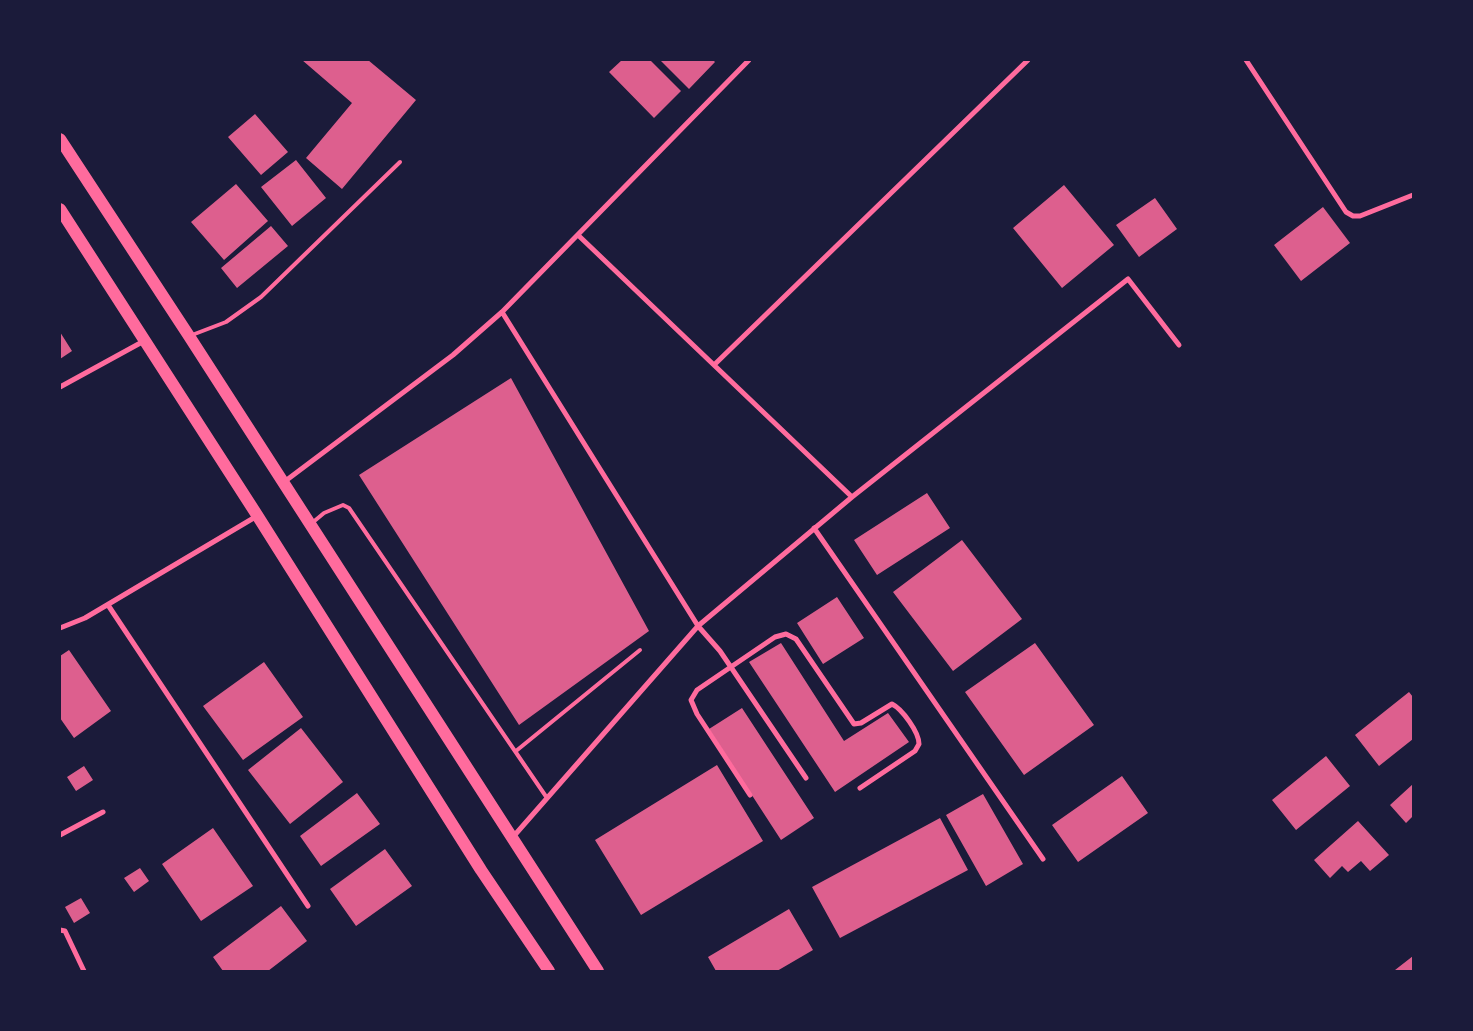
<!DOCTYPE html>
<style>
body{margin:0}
#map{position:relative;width:1473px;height:1031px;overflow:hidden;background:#1b1b3a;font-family:Ubuntu,sans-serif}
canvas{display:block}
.frame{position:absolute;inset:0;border:61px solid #1b1b3a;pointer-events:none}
</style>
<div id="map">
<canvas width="1473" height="1031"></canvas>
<div class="frame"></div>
</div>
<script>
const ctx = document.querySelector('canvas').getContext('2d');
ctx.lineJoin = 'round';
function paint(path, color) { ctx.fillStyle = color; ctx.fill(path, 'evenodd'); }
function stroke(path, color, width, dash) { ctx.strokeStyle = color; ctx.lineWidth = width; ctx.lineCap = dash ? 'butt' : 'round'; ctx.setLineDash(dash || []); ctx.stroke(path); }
const building = new Path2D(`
 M 302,60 L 368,60 L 416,100 L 342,189 L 306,158 L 352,103 Z
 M 622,60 L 650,60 L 681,91 L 654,118 L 609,72 Z
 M 660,60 L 713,60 L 715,62 L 689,89 Z
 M 255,114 L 288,152 L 261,175 L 228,137 Z
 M 296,160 L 326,198 L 292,226 L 261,187 Z
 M 236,184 L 268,221 L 224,260 L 191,222 Z
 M 1064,185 L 1114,245 L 1062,288 L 1013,228 Z
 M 1155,198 L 1177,229 L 1139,257 L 1116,225 Z
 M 1323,207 L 1350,243 L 1301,281 L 1274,245 Z
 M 271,226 L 288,246 L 237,288 L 221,268 Z
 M 60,332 L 72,351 L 60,359 Z
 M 511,378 L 649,631 L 519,725 L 359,475 Z
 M 927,493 L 950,528 L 877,575 L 854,540 Z
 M 962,540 L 1022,619 L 953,671 L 893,592 Z
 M 837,597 L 864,638 L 823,664 L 797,623 Z
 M 781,643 L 844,741 L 888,713 L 909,742 L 835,792 L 749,662 Z
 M 1035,643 L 1094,725 L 1024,775 L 965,692 Z
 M 69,650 L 111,711 L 74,738 L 60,718 L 60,656 Z
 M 264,662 L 303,717 L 243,760 L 203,706 Z
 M 1409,692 L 1413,697 L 1413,739 L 1379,766 L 1355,735 Z
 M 742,708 L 814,818 L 781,840 L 709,729 Z
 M 301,728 L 343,782 L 290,824 L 248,770 Z
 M 1326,756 L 1350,786 L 1296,830 L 1272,800 Z
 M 717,765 L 763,841 L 641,915 L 595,840 Z
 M 84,766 L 93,780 L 76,791 L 67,777 Z
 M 1122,776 L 1148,813 L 1078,862 L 1052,825 Z
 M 1413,784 L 1413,816 L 1406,823 L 1390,805 Z
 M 357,793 L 380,824 L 321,866 L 300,836 Z
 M 983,794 L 1023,864 L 986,886 L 946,815 Z
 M 940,818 L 968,870 L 840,938 L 812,887 Z
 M 1358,821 L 1389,855 L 1370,871 L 1361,861 L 1348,872 L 1342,866 L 1330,878 L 1314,860 Z
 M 213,828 L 253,886 L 201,921 L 162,864 Z
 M 385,849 L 412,886 L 356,926 L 330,889 Z
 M 140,868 L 149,881 L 134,892 L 124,878 Z
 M 81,898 L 90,913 L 74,923 L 65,907 Z
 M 281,906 L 307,941 L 268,971 L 223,971 L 213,957 Z
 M 789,909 L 813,950 L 777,971 L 716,971 L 708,957 Z
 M 1413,956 L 1413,971 L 1396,971 L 1395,970 Z`);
const service = new Path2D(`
 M 192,335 L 226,322 L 261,297 L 400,162
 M 312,523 L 324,513 L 343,505 L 349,508 L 547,798
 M 516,751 L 640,650`);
const minor = new Path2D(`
 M 1246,60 L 1346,212 L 1353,216 L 1360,216 L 1413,195
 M 579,236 L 852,497
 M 502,312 L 698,626 L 720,651 L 806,778
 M 714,365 L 1028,60
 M 60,387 L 144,341
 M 284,482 L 453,355 L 502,312 L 749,60
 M 814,528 L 1043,859
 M 108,605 L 308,906
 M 60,628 L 85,618 L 257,516
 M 750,795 L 697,714 L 691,700 L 697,690 L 775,637 L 786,634 L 796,639 L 854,724 L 861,723 L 892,704 C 902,709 919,732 919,744 L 915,751 L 860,788
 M 60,835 L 103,812
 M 513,837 L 698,626 L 852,497 L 1128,279 L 1179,345
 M 60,930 L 65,931 L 84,971`);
const primary = new Path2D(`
 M 60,139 L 189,336 L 598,971
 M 60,209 L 257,515 L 481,870 L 549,971`);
paint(building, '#dd5f8e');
stroke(service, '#ff6b9d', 4);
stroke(minor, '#ff6b9d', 5);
stroke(primary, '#ff6b9d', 12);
</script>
